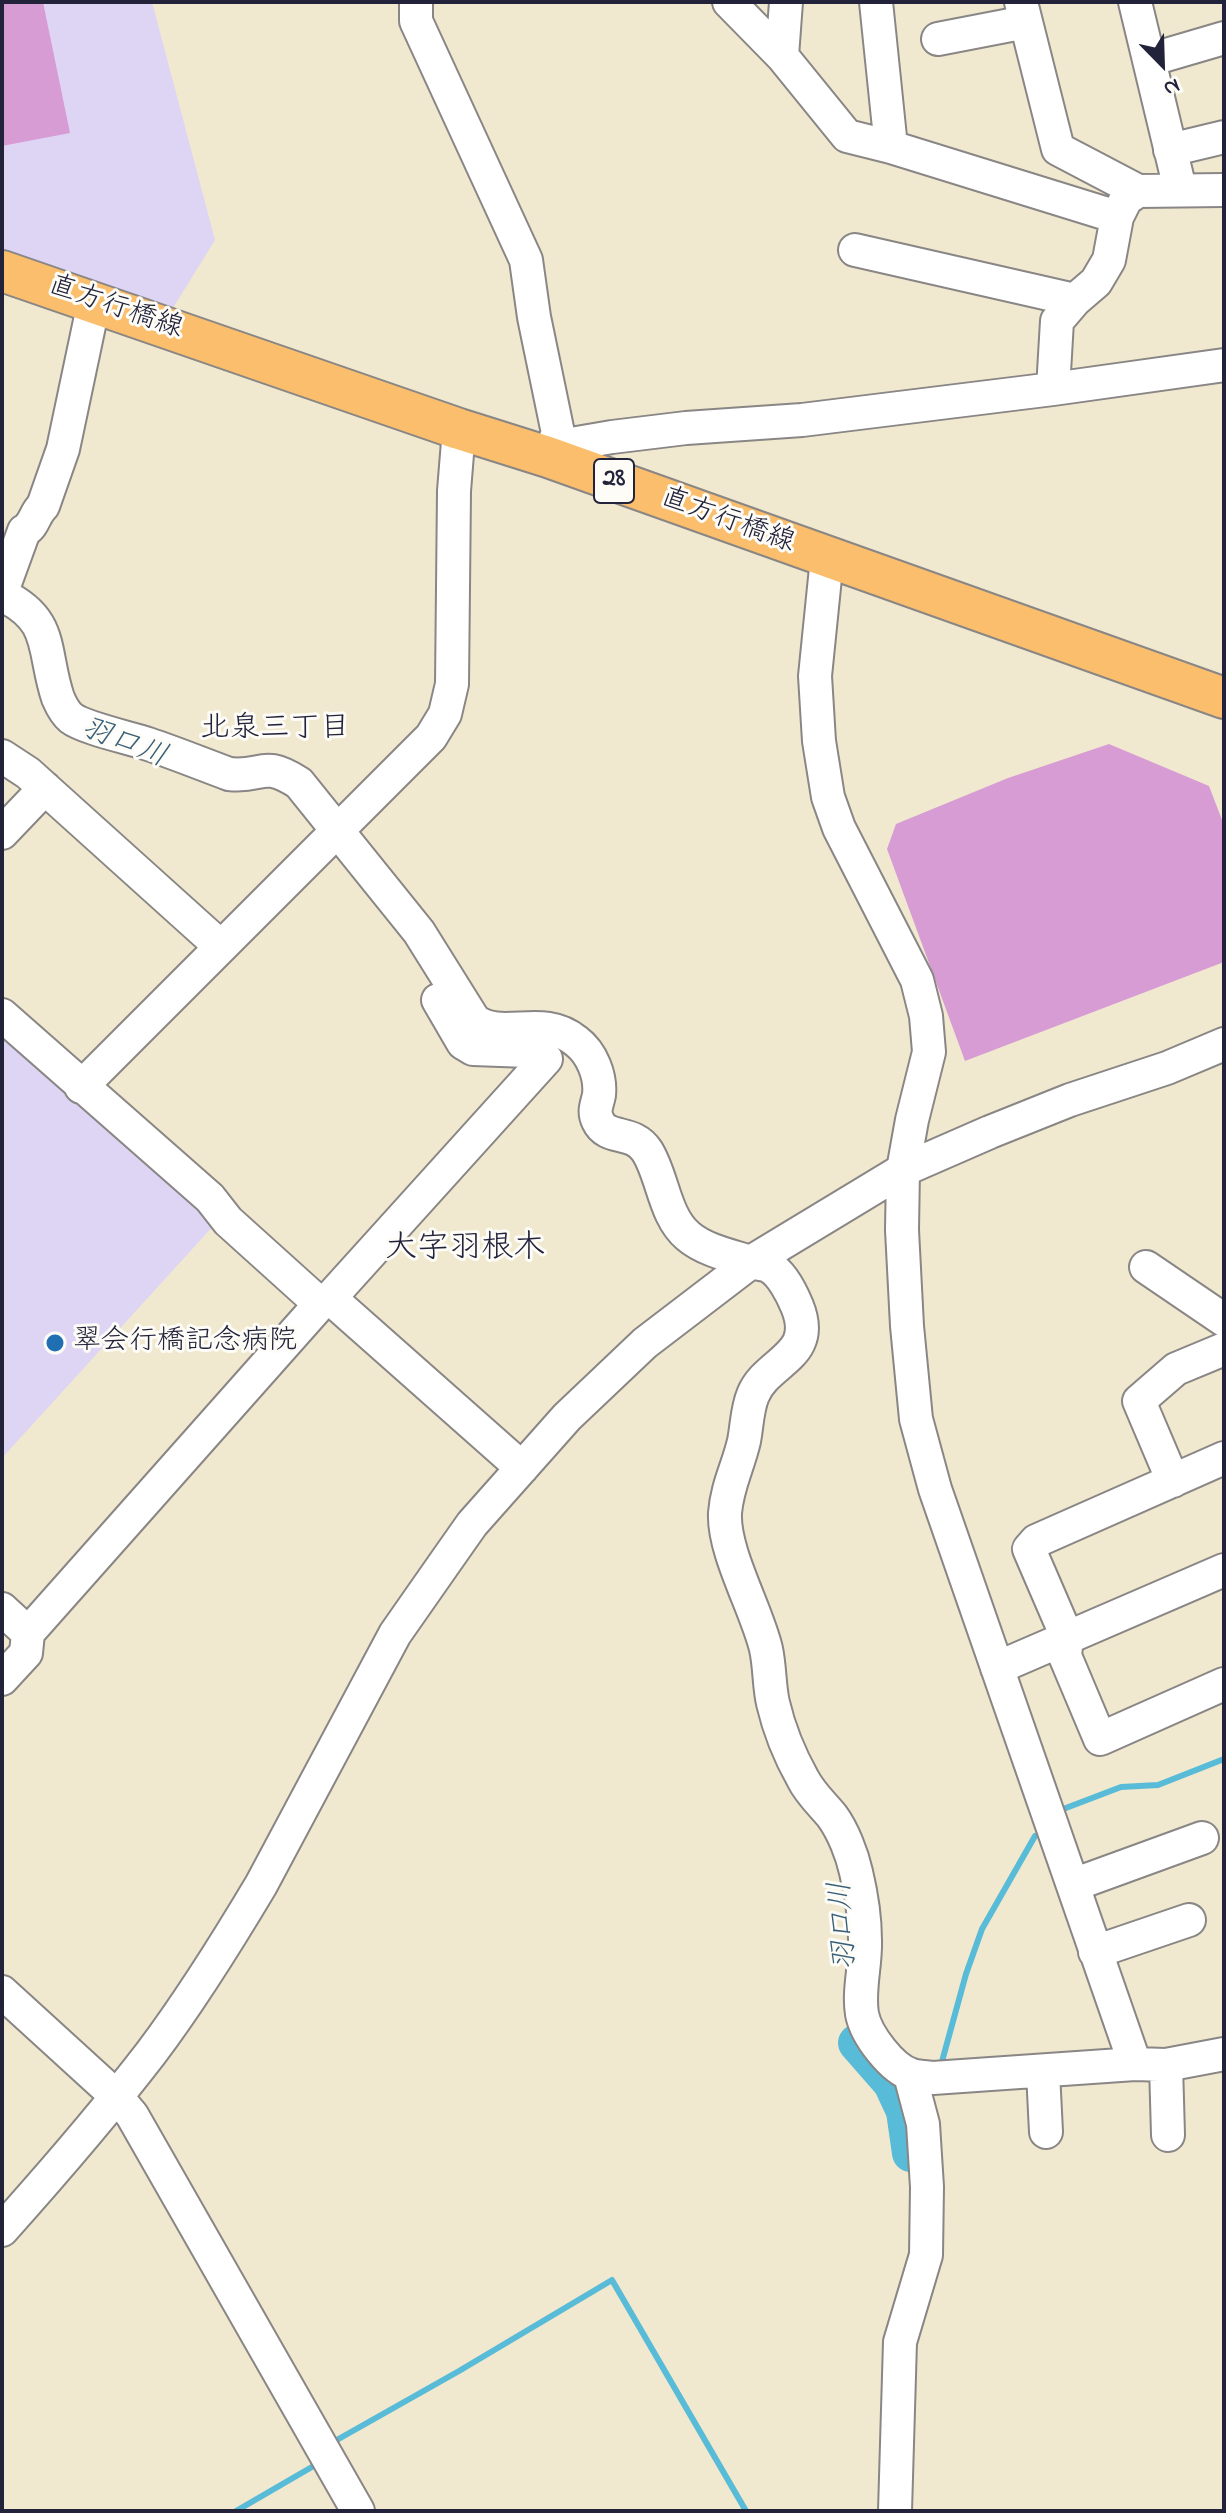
<!DOCTYPE html>
<meta charset="utf-8">
<style>
body{margin:0}
#map{position:relative;width:1226px;height:2513px;overflow:hidden;background:#f0e9cf;font-family:"Indie Flower",sans-serif}
canvas{display:block}
.frame{position:absolute;inset:0;border:4px solid #22223b;pointer-events:none}
.north{position:absolute;left:1122px;top:24px;width:80px;height:80px;-webkit-text-stroke:6px #fdfcf7;paint-order:stroke;rotate:157deg;font-size:22px;font-weight:700;line-height:32px;text-align:center;color:#22223b}
.north::after{content:'';display:block;margin:auto;width:28px;height:36px;background:#22223b;clip-path:polygon(50% 0,100% 100%,50% 72%,0 100%)}
</style>
<div id="map">
<canvas width="1226" height="2513"></canvas>
<div class="frame"></div>
<div class="north">N</div>
</div>
<script>
const ctx = document.querySelector('canvas').getContext('2d');
ctx.lineJoin = 'round';
function paint(path, color) { ctx.fillStyle = color; ctx.fill(path, 'evenodd'); }
function stroke(path, color, width, dash) { ctx.strokeStyle = color; ctx.lineWidth = width; ctx.lineCap = dash ? 'butt' : 'round'; ctx.setLineDash(dash || []); ctx.stroke(path); }
function drawText(font, color, halo, rows, align = 'center') {
  ctx.font = font + ' "Indie Flower","Klee One",sans-serif'; ctx.lineWidth = 6; ctx.setLineDash([]); ctx.textBaseline = 'middle'; ctx.strokeStyle = halo; ctx.fillStyle = color; for (const [text, x, y, turn = 0] of rows) {
    ctx.save(); ctx.translate(x, y); ctx.rotate((+turn || 0) * Math.PI / 180); ctx.textAlign = isNaN(turn) ? turn : align; if (halo) ctx.strokeText(text, 0, 0); ctx.fillText(text, 0, 0); ctx.restore();
  }
}
const built = new Path2D(`
 M 2,2 L 152,2 L 215,240 L 173,308 L 2,252 Z
 M 2,1026 L 216,1223 L 2,1458 Z`);
const stream = new Path2D(`
 M 1058,1811 L 1121,1787 L 1158,1785 L 1224,1759
 M 941,2065 L 966,1974 L 982,1929 L 1035,1836
 M 335,2441 L 459,2371 L 612,2280 L 746,2511
 M 236,2511 L 317,2464`);
const river = new Path2D(`
 M 857,2043 L 892,2083 L 905,2111 L 911,2153`);
const building = new Path2D(`
 M 2,2 L 43,2 L 70,133 L 2,146 Z
 M 1109,744 L 1209,786 L 1224,825 L 1224,962 L 965,1061 L 887,849 L 896,824 L 1008,778 Z`);
const minor = new Path2D(`
 M 416,2 L 416,21 L 526,260 L 534,317 L 558,433 L 548,457
 M 729,2 L 782,56 L 847,136 L 891,147 L 1117,217
 M 876,2 L 891,147
 M 1021,2 L 1058,149 L 1138,191
 M 1135,2 L 1180,189
 M 938,39 L 1026,22
 M 782,56 L 786,2
 M 1149,60 L 1224,38
 M 1170,150 L 1224,137
 M 855,250 L 1075,300
 M 1053,389 L 1057,321 L 1075,300 L 1096,282 L 1109,260 L 1117,217 L 1126,199 L 1138,191 L 1224,190
 M 548,457 L 577,443 L 612,437 L 686,428 L 802,420 L 1053,389 L 1224,365
 M 827,558 L 815,676 L 819,741 L 828,797 L 839,828 L 917,980 L 926,1016 L 929,1052 L 912,1120 L 903,1170 L 902,1230 L 907,1326 L 916,1419 L 935,1489 L 1135,2064
 M 4,586 L 24,531 C 35,525 34,514 43,506 L 63,449 L 94,302
 M 2,595 C 55,620 42,651 58,698 C 61,705 65,713 71,718 C 84,728 130,738 148,744 C 175,753 202,764 229,774 C 264,778 261,759 299,783 L 419,932 L 474,1020 C 503,1042 542,1013 576,1041 C 592,1053 601,1076 599,1095 C 597,1105 593,1111 598,1121 C 607,1141 633,1129 647,1151 C 663,1176 664,1216 688,1236 C 704,1250 731,1256 751,1262 C 757,1264 765,1264 770,1267 C 782,1274 792,1294 797,1306 C 818,1357 767,1360 753,1395 C 747,1409 747,1426 744,1441 C 738,1467 727,1486 725,1513 C 723,1552 757,1610 766,1649 C 770,1667 769,1686 773,1703 C 779,1729 790,1756 803,1779 C 810,1793 822,1804 832,1816 C 843,1831 852,1854 856,1872 C 861,1893 865,1918 865,1940 C 866,1964 858,1990 862,2014 C 866,2035 892,2069 912,2075 C 919,2077 926,2077 933,2078 L 1135,2064 L 1166,2065 L 1224,2054
 M 2,756 L 28,773 L 220,946
 M 2,833 L 45,788
 M 2,1015 L 210,1198 L 228,1221 L 320,1304
 M 81,1087 L 431,737 L 445,714 L 452,684 L 454,491 L 459,429
 M 1146,1267 L 1224,1320
 M 330,1298 L 522,1468
 M 1224,1458 L 1036,1541 L 1029,1549 L 1067,1637 L 1065,1656 L 1100,1739 L 1224,1684
 M 1173,1481 L 1139,1401 L 1176,1369 L 1224,1349
 M 2,1609 L 28,1633 L 26,1653 L 2,1679
 M 28,1633 L 320,1304 L 330,1298 L 546,1059 L 528,1051 L 473,1049 L 463,1043 L 438,1000
 M 997,1668 L 1224,1570
 M 1073,1885 L 1202,1838
 M 1095,1952 L 1189,1920
 M 2,1992 L 116,2096 L 132,2115 L 358,2511
 M 1166,2065 L 1168,2135
 M 1043,2072 L 1046,2132
 M 2,2230 C 53,2173 104,2114 151,2053 C 191,2000 227,1942 261,1885 L 395,1634 L 446,1561 L 472,1524 L 567,1417 L 645,1343 L 751,1262 L 903,1170 L 990,1132 L 1070,1100 L 1167,1068 L 1224,1044
 M 895,2511 L 900,2342 L 926,2255 L 927,2187 L 923,2124 L 910,2075`);
const major = new Path2D(`
 M 2,271 L 459,429 L 548,457 L 1224,698`);
const markers = [
 [55,1343,10,"#1f6fb2"]
];
const shields = [
 [614,481,40]
];
const shieldNames = [
 ["28",614,481]
];
const streetNames = [
 ["直方行橋線",115,309,19],
 ["直方行橋線",727,522,20]
];
const poiNames = [
 ["翠会行橋記念病院",73,1343]
];
const neighbourhoodNames = [
 ["北泉三丁目",275,731]
];
const waterNames = [
 ["羽口川",123,745,21],
 ["羽口川",846,1926,-94]
];
const quarterNames = [
 ["大字羽根木",465,1251]
];
paint(built, '#ded5f5');
stroke(stream, '#58bbd7', 6);
stroke(river, '#58bbd7', 38);
paint(building, '#d89cd5');
stroke(minor, '#898685', 36);
stroke(major, '#898685', 44);
stroke(minor, '#fff', 32);
stroke(major, '#fabe6d', 40);
for (const [x, y, r, color] of markers) { const dot = new Path2D(); dot.arc(x, y, r, 0, 2 * Math.PI); ctx.fillStyle = color; ctx.fill(dot); stroke(dot, '#fdfcf7', 3); }
for (const [x, y, w] of shields) { const box = new Path2D(); box.roundRect(x - w / 2, y - 22, w, 44, 6); ctx.fillStyle = '#fdfcf7'; ctx.fill(box); stroke(box, '#22223b', 2); }
drawText('bold 26px', '#22223b', null, shieldNames);
drawText('28px', '#22223b', '#fdfcf7', streetNames);
drawText('28px', '#22223b', '#fdfcf7', poiNames, 'left');
drawText('30px', '#22223b', '#fdfcf7', neighbourhoodNames);
drawText('italic 30px', '#385f79', '#fdfcf7', waterNames);
drawText('32px', '#22223b', '#fdfcf7', quarterNames);
</script>
